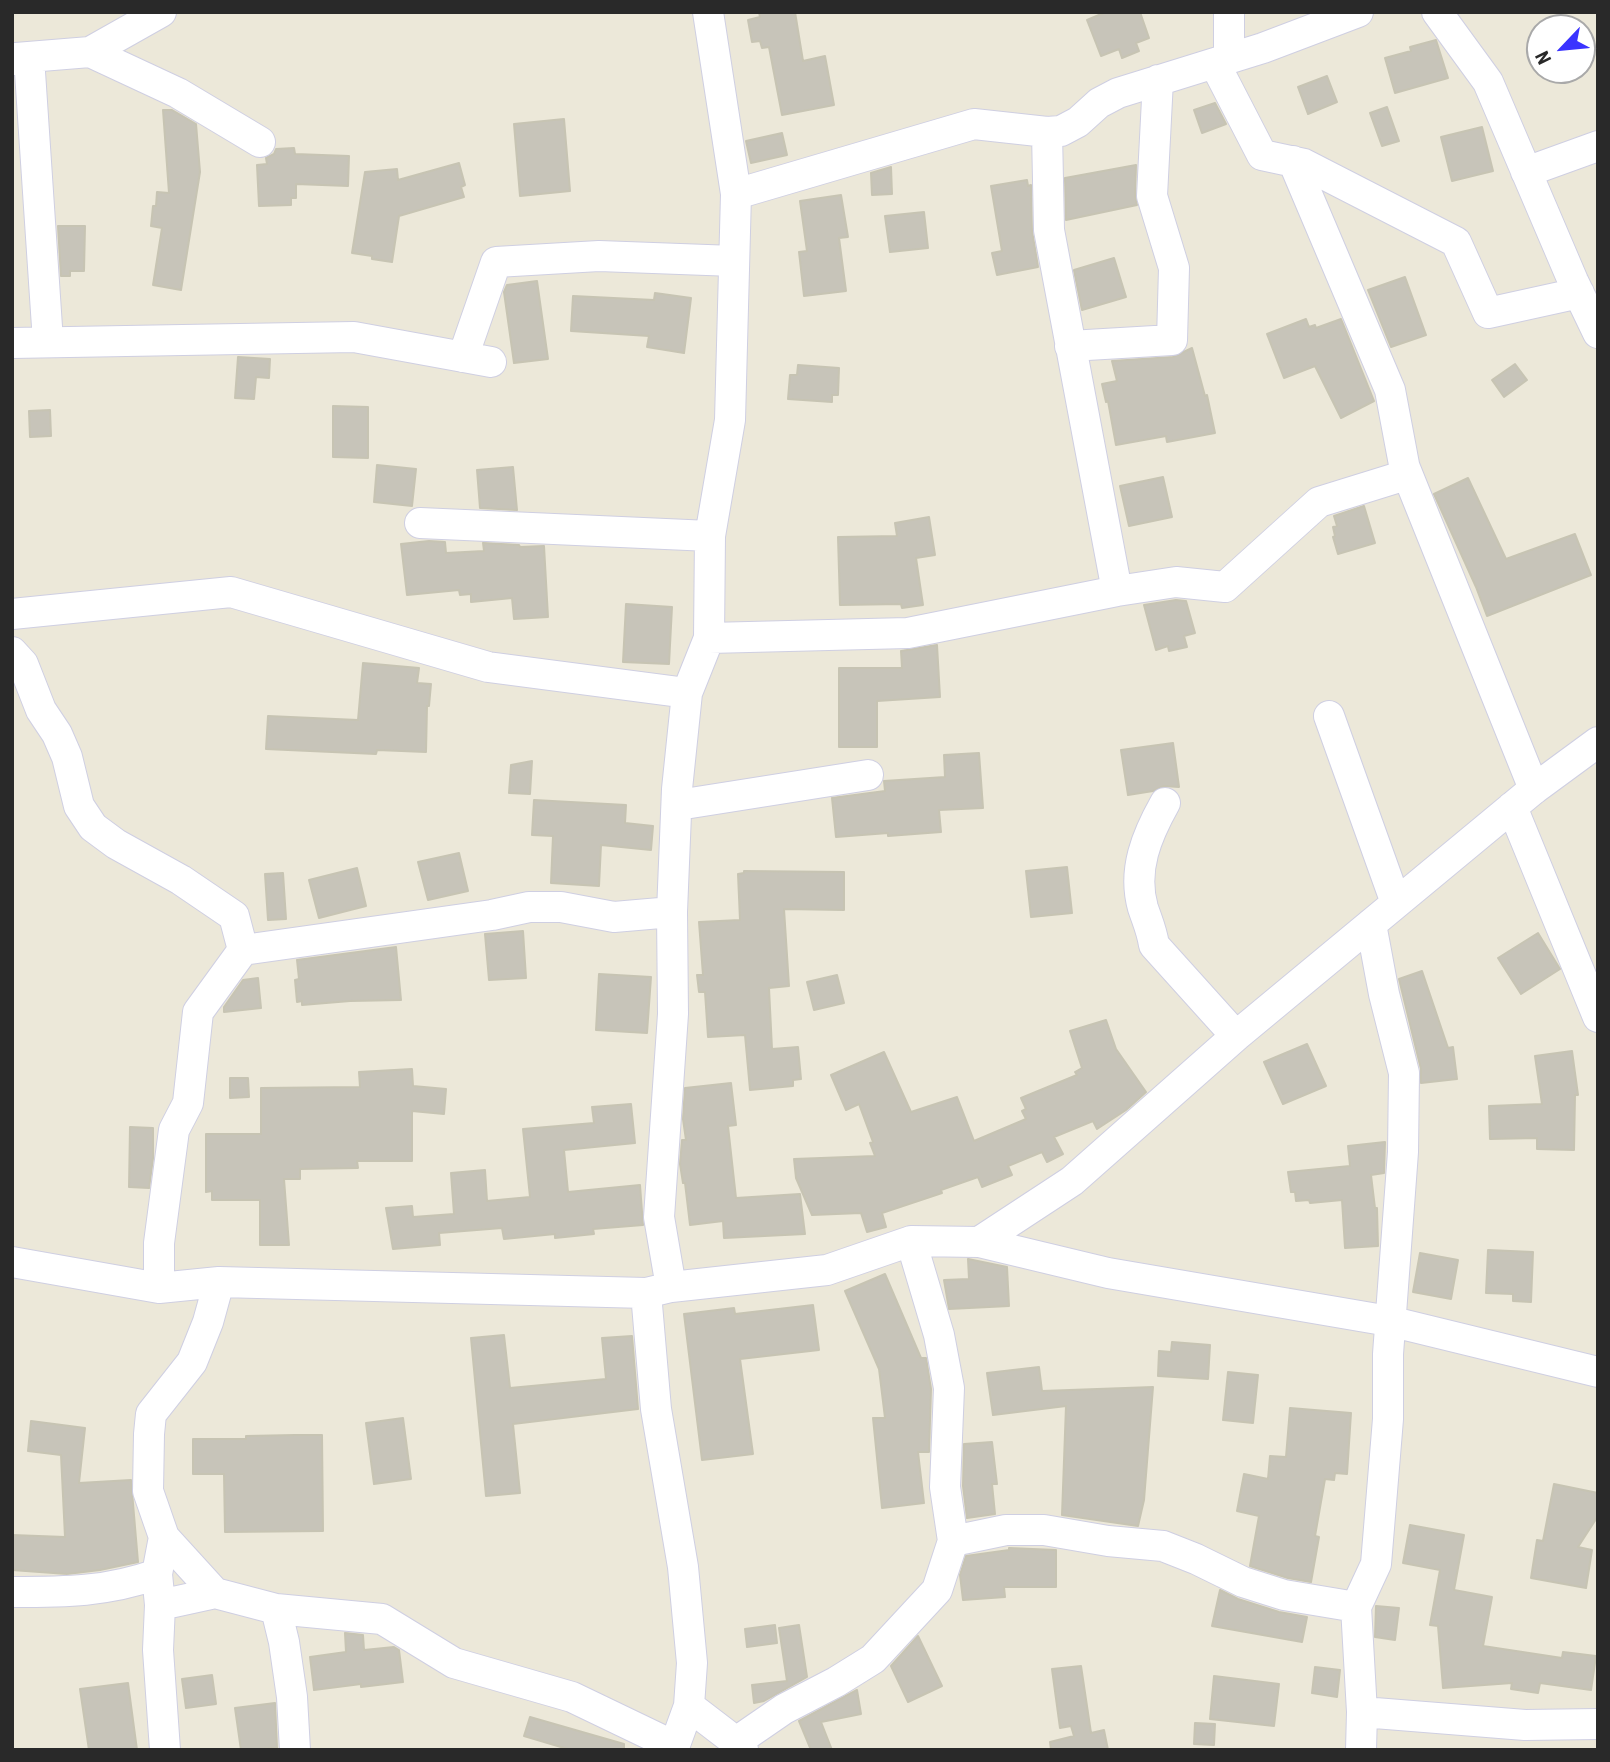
<!DOCTYPE html>
<style>
body{margin:0}
#map{position:relative;width:1610px;height:1762px;overflow:hidden;background:#ece8d9;font-family:"Roboto Condensed",sans-serif}
canvas{display:block}
.frame{position:absolute;inset:0;border:14px solid #292929;pointer-events:none}
.north{position:absolute;left:1526px;top:14px;width:70px;height:70px;box-sizing:border-box;background:#fff;border:2px solid #a9a9a9;border-radius:50%;rotate:244deg;font-size:19px;font-weight:700;line-height:28px;text-align:center;color:#292929}
.north::after{content:'';display:block;margin:auto;width:24px;height:32px;background:#3a33ff;clip-path:polygon(50% 0,100% 100%,50% 72%,0 100%)}
</style>
<div id="map">
<canvas width="1610" height="1762"></canvas>
<div class="frame"></div>
<div class="north">N</div>
</div>
<script>
const ctx = document.querySelector('canvas').getContext('2d');
ctx.lineJoin = 'round';
function paint(path, color) { ctx.fillStyle = color; ctx.fill(path, 'evenodd'); }
function stroke(path, color, width, dash) { ctx.strokeStyle = color; ctx.lineWidth = width; ctx.lineCap = dash ? 'butt' : 'round'; ctx.setLineDash(dash || []); ctx.stroke(path); }
const building = new Path2D(`
 M 759,12 L 795,12 L 803,61 L 825,56 L 834,105 L 782,115 L 769,47 L 762,48 L 760,41 L 752,42 L 748,20 L 760,17 Z
 M 1106,12 L 1140,12 L 1149,38 L 1136,43 L 1139,51 L 1122,58 L 1119,49 L 1101,56 L 1087,20 Z
 M 1436,40 L 1448,78 L 1395,93 L 1385,58 L 1411,51 L 1410,47 Z
 M 1327,76 L 1337,102 L 1308,114 L 1298,87 Z
 M 1215,103 L 1226,124 L 1202,133 L 1194,110 Z
 M 1387,107 L 1399,141 L 1382,146 L 1370,113 Z
 M 163,110 L 172,110 L 196,124 L 200,172 L 181,290 L 153,285 L 162,228 L 151,226 L 153,206 L 156,206 L 157,192 L 169,193 Z
 M 564,119 L 570,191 L 520,196 L 514,124 Z
 M 1482,127 L 1493,171 L 1452,181 L 1441,137 Z
 M 782,133 L 787,155 L 751,163 L 746,141 Z
 M 294,148 L 295,154 L 349,156 L 348,186 L 296,184 L 296,198 L 291,198 L 291,205 L 259,206 L 257,165 L 267,164 L 266,158 L 274,154 L 276,149 Z
 M 459,163 L 465,185 L 461,187 L 464,197 L 399,216 L 392,262 L 372,259 L 372,256 L 352,253 L 365,172 L 397,169 L 398,180 Z
 M 1136,165 L 1135,195 L 1137,205 L 1066,220 L 1065,178 Z
 M 891,167 L 892,194 L 872,195 L 871,173 Z
 M 1027,180 L 1028,186 L 1031,185 L 1032,231 L 1038,267 L 997,275 L 992,253 L 1002,251 L 991,186 Z
 M 841,195 L 848,237 L 839,238 L 846,291 L 804,296 L 799,252 L 807,251 L 800,201 Z
 M 924,212 L 928,248 L 890,252 L 885,216 Z
 M 58,226 L 85,226 L 84,271 L 70,271 L 70,276 L 61,276 Z
 M 1114,258 L 1126,297 L 1082,310 L 1074,270 Z
 M 1405,277 L 1426,335 L 1391,347 L 1368,290 Z
 M 537,281 L 548,359 L 514,363 L 504,292 L 507,285 Z
 M 655,293 L 691,298 L 684,353 L 647,347 L 649,336 L 571,331 L 573,296 L 654,300 Z
 M 1306,319 L 1309,327 L 1315,325 L 1316,328 L 1341,319 L 1374,401 L 1341,418 L 1315,366 L 1284,378 L 1267,334 Z
 M 1192,348 L 1205,396 L 1207,395 L 1215,433 L 1167,442 L 1166,436 L 1116,445 L 1108,401 L 1106,402 L 1102,384 L 1117,381 L 1112,361 L 1173,357 Z
 M 238,357 L 270,359 L 269,378 L 256,377 L 254,399 L 235,398 Z
 M 1515,364 L 1527,380 L 1504,397 L 1492,380 Z
 M 798,365 L 839,368 L 838,395 L 832,395 L 832,402 L 788,399 L 790,375 L 797,375 Z
 M 333,406 L 368,407 L 368,458 L 333,457 Z
 M 50,410 L 51,436 L 30,437 L 29,411 Z
 M 377,465 L 416,469 L 412,506 L 374,502 Z
 M 513,467 L 517,510 L 480,508 L 477,470 Z
 M 1163,477 L 1172,517 L 1129,526 L 1120,486 Z
 M 1468,478 L 1506,559 L 1575,534 L 1591,575 L 1487,616 L 1476,587 L 1434,494 Z
 M 1364,506 L 1375,543 L 1338,554 L 1333,537 L 1335,536 L 1333,527 L 1337,526 L 1334,516 Z
 M 929,517 L 935,555 L 916,558 L 923,605 L 902,608 L 901,604 L 840,605 L 838,537 L 897,536 L 895,523 Z
 M 429,541 L 445,542 L 446,553 L 484,551 L 483,543 L 519,545 L 520,547 L 544,546 L 548,617 L 514,619 L 512,598 L 471,602 L 471,594 L 460,595 L 459,590 L 407,595 L 401,544 Z
 M 1176,600 L 1186,601 L 1195,633 L 1184,636 L 1187,647 L 1169,651 L 1168,646 L 1156,650 L 1144,605 Z
 M 626,604 L 672,607 L 669,664 L 623,662 Z
 M 937,645 L 940,697 L 877,701 L 877,747 L 839,747 L 839,668 L 902,668 L 901,651 Z
 M 363,663 L 419,668 L 417,683 L 431,684 L 429,706 L 427,706 L 426,752 L 377,750 L 376,754 L 266,749 L 268,716 L 358,720 Z
 M 1173,743 L 1179,787 L 1164,786 L 1153,791 L 1128,795 L 1121,750 Z
 M 979,753 L 983,808 L 939,810 L 941,832 L 888,836 L 888,833 L 836,837 L 832,798 L 885,791 L 884,781 L 945,777 L 944,755 Z
 M 532,761 L 530,794 L 509,793 L 511,765 Z
 M 534,800 L 626,805 L 625,823 L 653,826 L 651,850 L 601,845 L 599,886 L 551,883 L 553,836 L 532,835 Z
 M 459,853 L 468,891 L 428,900 L 418,862 Z
 M 1067,867 L 1072,913 L 1031,917 L 1026,871 Z
 M 357,868 L 366,906 L 319,918 L 309,880 Z
 M 744,871 L 844,872 L 844,910 L 784,909 L 789,986 L 769,988 L 772,1049 L 798,1047 L 801,1079 L 793,1080 L 793,1086 L 750,1090 L 745,1035 L 708,1037 L 705,992 L 699,992 L 697,975 L 703,975 L 699,922 L 740,920 L 738,874 L 744,873 Z
 M 283,873 L 286,919 L 268,920 L 265,874 Z
 M 523,931 L 526,978 L 489,980 L 485,934 Z
 M 1538,933 L 1560,969 L 1521,994 L 1498,958 Z
 M 396,947 L 401,1000 L 350,1001 L 302,1005 L 302,1001 L 297,1002 L 295,980 L 299,979 L 297,960 Z
 M 1422,971 L 1448,1048 L 1453,1047 L 1457,1079 L 1421,1083 L 1421,1069 L 1399,979 Z
 M 599,974 L 651,977 L 647,1033 L 596,1030 Z
 M 837,975 L 844,1003 L 814,1010 L 807,982 Z
 M 258,978 L 261,1008 L 224,1012 L 224,1007 L 243,980 Z
 M 1106,1020 L 1116,1049 L 1146,1092 L 1126,1110 L 1097,1129 L 1093,1121 L 1054,1137 L 1063,1154 L 1047,1162 L 1042,1152 L 1008,1166 L 1012,1175 L 982,1187 L 978,1177 L 941,1190 L 942,1193 L 882,1213 L 886,1227 L 867,1232 L 861,1213 L 812,1215 L 796,1178 L 794,1159 L 875,1156 L 870,1143 L 873,1142 L 859,1104 L 846,1110 L 831,1075 L 884,1052 L 911,1112 L 957,1097 L 974,1141 L 1026,1119 L 1022,1111 L 1026,1109 L 1021,1098 L 1077,1075 L 1075,1072 L 1082,1068 L 1070,1031 Z
 M 1307,1044 L 1326,1086 L 1283,1104 L 1264,1062 Z
 M 1572,1051 L 1578,1095 L 1575,1095 L 1574,1150 L 1537,1149 L 1537,1138 L 1490,1139 L 1489,1106 L 1542,1104 L 1535,1056 Z
 M 412,1069 L 413,1086 L 446,1089 L 444,1114 L 412,1111 L 412,1161 L 357,1161 L 358,1168 L 300,1169 L 300,1179 L 284,1179 L 289,1245 L 260,1245 L 260,1200 L 212,1200 L 212,1191 L 206,1192 L 206,1134 L 261,1134 L 261,1088 L 360,1087 L 359,1072 Z
 M 230,1078 L 248,1078 L 249,1097 L 230,1098 Z
 M 731,1083 L 736,1125 L 728,1126 L 736,1198 L 800,1194 L 805,1234 L 724,1238 L 723,1221 L 690,1225 L 685,1183 L 683,1183 L 680,1164 L 682,1140 L 686,1140 L 683,1119 L 685,1088 Z
 M 631,1104 L 635,1143 L 564,1150 L 568,1192 L 640,1185 L 643,1225 L 593,1229 L 594,1234 L 555,1238 L 555,1234 L 504,1239 L 502,1228 L 439,1233 L 440,1245 L 393,1249 L 386,1208 L 412,1206 L 413,1217 L 454,1214 L 451,1173 L 485,1170 L 487,1201 L 530,1197 L 523,1129 L 594,1123 L 592,1107 Z
 M 130,1127 L 153,1128 L 153,1158 L 149,1188 L 129,1187 Z
 M 1385,1142 L 1384,1173 L 1371,1175 L 1375,1208 L 1377,1208 L 1378,1246 L 1345,1248 L 1342,1200 L 1310,1203 L 1309,1200 L 1296,1201 L 1295,1192 L 1291,1192 L 1288,1172 L 1350,1166 L 1348,1146 Z
 M 1488,1250 L 1533,1252 L 1531,1302 L 1513,1301 L 1513,1294 L 1486,1293 Z
 M 1420,1253 L 1458,1260 L 1451,1299 L 1413,1292 Z
 M 968,1259 L 1007,1267 L 1009,1306 L 949,1309 L 944,1280 L 969,1279 Z
 M 885,1274 L 921,1358 L 926,1358 L 931,1389 L 929,1452 L 918,1452 L 924,1503 L 882,1508 L 873,1418 L 885,1418 L 879,1369 L 845,1291 Z
 M 813,1305 L 819,1350 L 740,1359 L 753,1454 L 702,1460 L 684,1314 L 734,1308 L 735,1314 Z
 M 504,1335 L 510,1388 L 606,1379 L 602,1338 L 632,1336 L 638,1409 L 513,1424 L 520,1493 L 486,1496 L 471,1338 Z
 M 1172,1342 L 1210,1345 L 1208,1379 L 1158,1376 L 1159,1351 L 1171,1352 Z
 M 1039,1367 L 1042,1391 L 1153,1387 L 1144,1500 L 1138,1526 L 1062,1515 L 1066,1406 L 993,1415 L 987,1373 Z
 M 1228,1372 L 1258,1375 L 1253,1423 L 1223,1420 Z
 M 1290,1408 L 1351,1413 L 1347,1474 L 1335,1473 L 1334,1480 L 1325,1479 L 1315,1536 L 1319,1537 L 1311,1582 L 1288,1578 L 1250,1566 L 1259,1516 L 1237,1511 L 1244,1474 L 1268,1479 L 1270,1456 L 1286,1457 Z
 M 403,1418 L 411,1479 L 374,1484 L 366,1423 Z
 M 31,1421 L 85,1428 L 79,1483 L 131,1480 L 138,1562 L 100,1570 L 67,1574 L 12,1570 L 12,1535 L 65,1537 L 61,1455 L 28,1451 Z
 M 295,1435 L 322,1435 L 323,1531 L 225,1532 L 224,1474 L 193,1474 L 193,1439 L 246,1439 L 246,1436 Z
 M 992,1442 L 997,1484 L 992,1484 L 995,1514 L 967,1518 L 963,1486 L 964,1444 Z
 M 1554,1484 L 1598,1493 L 1598,1516 L 1578,1547 L 1592,1550 L 1586,1588 L 1531,1578 L 1537,1540 L 1543,1541 Z
 M 1410,1525 L 1464,1535 L 1454,1590 L 1492,1597 L 1483,1646 L 1562,1658 L 1563,1652 L 1596,1656 L 1591,1690 L 1540,1683 L 1538,1693 L 1511,1689 L 1512,1683 L 1443,1688 L 1438,1626 L 1430,1625 L 1440,1570 L 1403,1563 Z
 M 1009,1548 L 1056,1550 L 1056,1587 L 1004,1587 L 1005,1597 L 963,1600 L 960,1575 L 966,1556 L 1009,1550 Z
 M 1220,1590 L 1238,1599 L 1279,1612 L 1307,1617 L 1302,1642 L 1212,1626 Z
 M 1376,1606 L 1399,1608 L 1395,1640 L 1375,1637 Z
 M 775,1625 L 777,1643 L 747,1647 L 745,1629 Z
 M 799,1625 L 807,1677 L 764,1701 L 754,1703 L 752,1685 L 787,1681 L 779,1628 Z
 M 345,1633 L 363,1635 L 364,1650 L 394,1647 L 399,1650 L 403,1682 L 361,1687 L 361,1684 L 314,1690 L 310,1657 L 346,1652 Z
 M 918,1636 L 942,1686 L 908,1702 L 891,1666 Z
 M 1081,1666 L 1091,1733 L 1104,1730 L 1108,1750 L 1051,1750 L 1050,1742 L 1074,1736 L 1071,1726 L 1060,1728 L 1052,1669 Z
 M 1315,1667 L 1340,1670 L 1337,1697 L 1312,1693 Z
 M 212,1675 L 216,1704 L 186,1708 L 182,1679 Z
 M 1214,1676 L 1279,1684 L 1274,1726 L 1210,1719 Z
 M 128,1683 L 137,1750 L 89,1750 L 80,1689 Z
 M 857,1690 L 861,1714 L 821,1722 L 832,1750 L 811,1750 L 799,1721 Z
 M 275,1703 L 277,1748 L 241,1750 L 235,1708 Z
 M 530,1717 L 624,1744 L 624,1750 L 571,1750 L 524,1736 Z
 M 1195,1723 L 1215,1724 L 1214,1745 L 1194,1744 Z`);
const minor = new Path2D(`
 M 1229,12 L 1229,59
 M 1437,12 L 1488,82 L 1573,281 L 1598,333
 M 90,52 L 178,93 L 260,142
 M 29,57 L 48,342
 M 12,60 L 16,58 L 90,52 L 161,12
 M 1215,64 L 1262,155 L 1304,164 L 1456,242 L 1488,313 L 1579,293
 M 1047,132 L 1049,230 L 1117,591
 M 1526,172 L 1598,146
 M 736,194 L 974,124 L 1047,132 L 1061,131 L 1078,122 L 1099,103 L 1118,93 L 1263,48 L 1358,12
 M 12,343 L 354,337 L 491,362
 M 1070,346 L 1172,340 L 1174,268 L 1152,196 L 1158,80
 M 463,357 L 496,262 L 599,256 L 734,261
 M 1405,468 L 1534,789
 M 420,523 L 710,536
 M 12,614 L 231,592 L 488,667 L 687,693
 M 709,638 L 908,633 L 1117,591 L 1176,582 L 1225,587 L 1319,502 L 1406,475 L 1390,390 L 1293,161
 M 12,652 L 23,664 L 41,710 L 57,734 L 67,757 L 79,806 L 93,827 L 116,844 L 181,880 L 234,916 L 243,950 L 198,1012 L 188,1103 L 174,1130 L 159,1243 L 159,1288
 M 1329,716 L 1396,903
 M 1165,803 C 1147,835 1132,870 1143,908 C 1147,920 1152,931 1154,945 L 1236,1036
 M 678,805 L 868,775
 M 1512,807 L 1598,1017
 M 243,950 L 492,915 L 529,907 L 561,907 L 614,917 L 672,912
 M 979,1242 L 1072,1181 L 1236,1036 L 1534,789 L 1598,742
 M 12,1262 L 159,1288 L 219,1282 L 646,1293 L 671,1287 L 827,1270 L 911,1241 L 979,1242 L 1108,1273 L 1389,1321 L 1598,1372
 M 219,1282 L 208,1322 L 192,1362 L 151,1414 L 149,1434 L 148,1491 L 164,1537 L 215,1593 L 276,1609 L 382,1619 L 454,1663 L 572,1697 L 674,1746
 M 671,1287 L 659,1217 L 673,1014 L 672,912 L 677,789 L 687,693 L 709,638 L 710,536 L 730,420 L 736,194 L 708,12
 M 646,1293 L 656,1409 L 683,1567 L 692,1663 L 689,1706 L 673,1750
 M 164,1537 L 157,1574 L 160,1605 L 158,1650 L 165,1750
 M 953,1541 L 1006,1530 L 1044,1530 L 1108,1541 L 1163,1546 L 1196,1559 L 1243,1582 L 1284,1595 L 1356,1607
 M 12,1592 C 65,1592 107,1592 157,1574
 M 160,1605 L 215,1593
 M 276,1609 L 284,1642 L 292,1697 L 295,1750
 M 689,1706 L 736,1742 L 743,1750
 M 1362,1712 L 1525,1725 L 1598,1724
 M 736,1742 L 784,1709 L 836,1682 L 873,1659 L 937,1590 L 953,1541 L 945,1487 L 949,1388 L 939,1335 L 911,1241
 M 1361,1750 L 1362,1712 L 1356,1607 L 1376,1564 L 1388,1419 L 1388,1354 L 1403,1152 L 1404,1073 L 1384,994 L 1371,924`);
paint(building, '#c7c4b9');
stroke(building, '#c7c4b3', 2);
stroke(minor, '#cfcfe2', 32);
stroke(minor, '#fff', 30);
</script>
